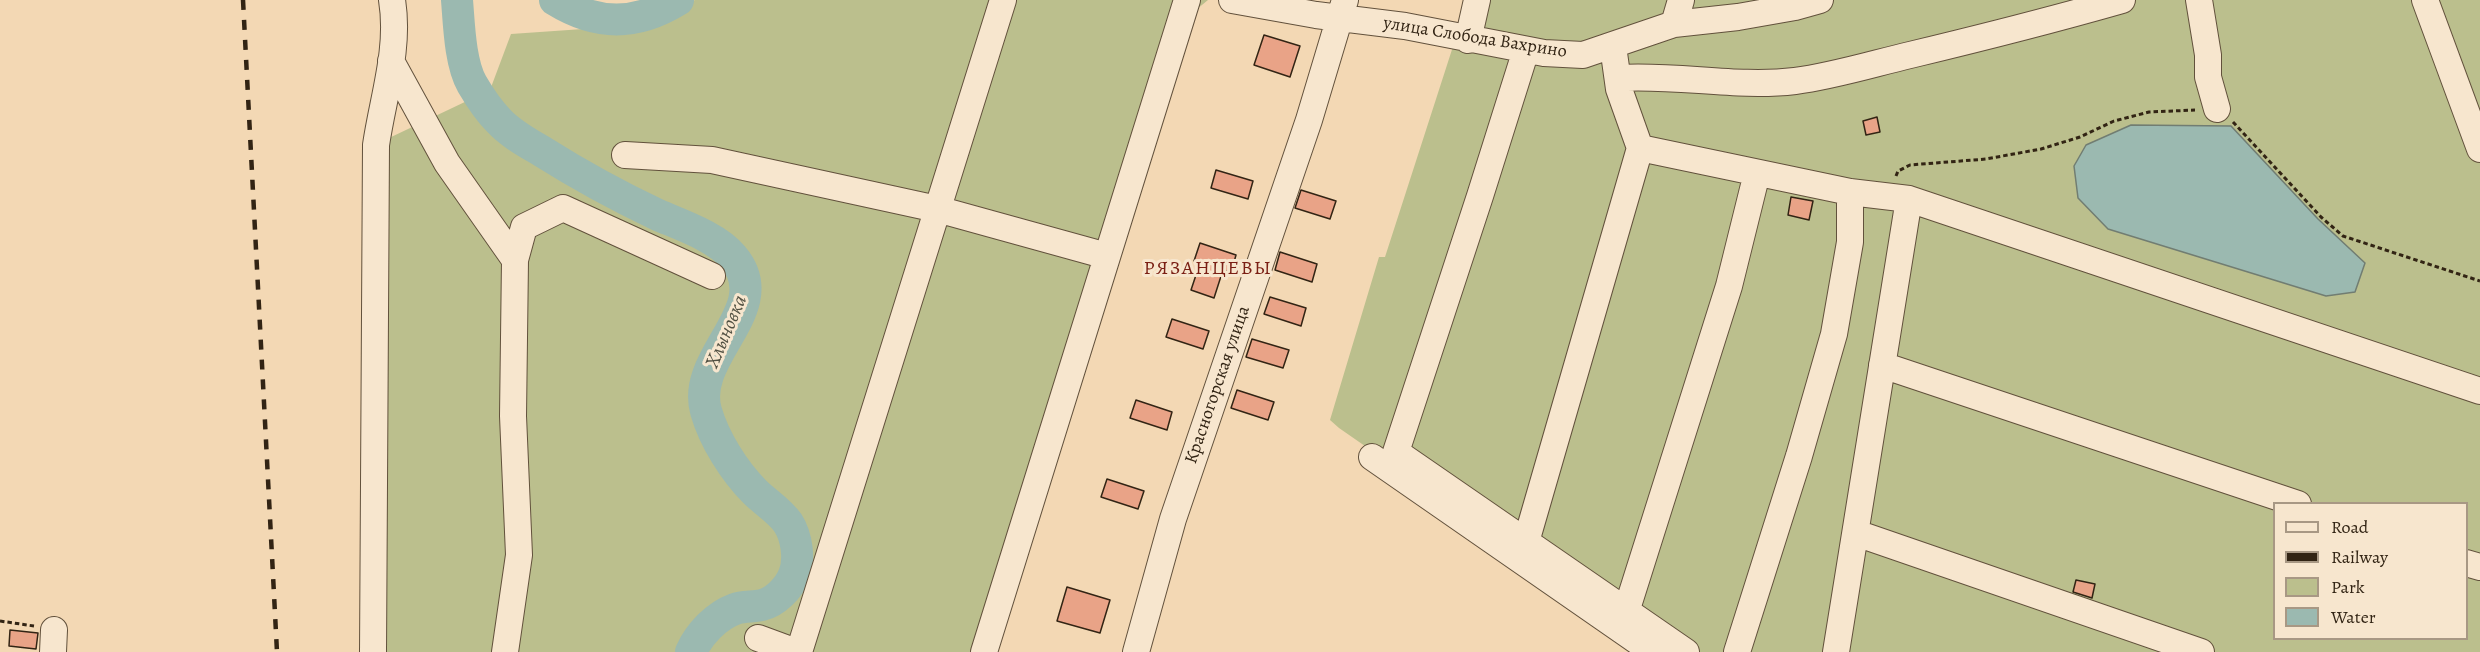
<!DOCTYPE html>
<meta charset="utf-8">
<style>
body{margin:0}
#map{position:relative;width:2480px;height:652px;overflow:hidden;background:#f3d8b4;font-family:Alegreya,serif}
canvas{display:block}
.legend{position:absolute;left:2273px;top:502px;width:195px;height:138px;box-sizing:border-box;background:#f7e6ce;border:2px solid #a89884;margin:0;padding:8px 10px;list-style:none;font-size:18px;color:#322414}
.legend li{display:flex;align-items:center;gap:12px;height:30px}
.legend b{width:30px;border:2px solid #a89884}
</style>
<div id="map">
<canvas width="2480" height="652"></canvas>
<ul class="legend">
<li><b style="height:8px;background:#f7e6ce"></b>Road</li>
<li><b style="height:8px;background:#322414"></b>Railway</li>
<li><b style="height:16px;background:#bbbf8d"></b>Park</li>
<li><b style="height:16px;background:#9bb9b0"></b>Water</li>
</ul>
</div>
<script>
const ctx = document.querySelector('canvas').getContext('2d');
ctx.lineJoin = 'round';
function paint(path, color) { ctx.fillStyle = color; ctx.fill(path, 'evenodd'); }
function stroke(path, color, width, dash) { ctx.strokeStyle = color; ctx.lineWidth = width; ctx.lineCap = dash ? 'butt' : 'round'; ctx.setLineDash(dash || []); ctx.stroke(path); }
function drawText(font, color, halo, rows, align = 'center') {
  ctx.font = font + ' Alegreya,serif'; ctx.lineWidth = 6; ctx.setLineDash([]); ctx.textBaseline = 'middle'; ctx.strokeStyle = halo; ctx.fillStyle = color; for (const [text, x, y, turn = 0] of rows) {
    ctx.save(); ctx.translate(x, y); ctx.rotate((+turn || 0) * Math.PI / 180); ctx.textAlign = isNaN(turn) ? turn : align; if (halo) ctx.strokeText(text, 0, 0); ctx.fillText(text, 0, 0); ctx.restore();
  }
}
const green = new Path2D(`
 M 695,0 L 1208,0 L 1185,19 L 990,652 L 382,652 L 387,139 L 490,90 L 511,34 L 612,27 Z
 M 1468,0 L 2480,0 L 2480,652 L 1662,652 L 1339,428 L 1330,420 L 1379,257 L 1385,257 ZM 2274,504 L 2466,504 L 2466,638 L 2274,638 Z`);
const water = new Path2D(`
 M 2131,125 L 2231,126 L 2318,219 L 2365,263 L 2355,292 L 2326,296 L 2108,229 L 2078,198 L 2074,166 L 2086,145 Z`);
const river = new Path2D(`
 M 457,0 C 459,24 460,63 472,84 C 479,96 489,111 499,121 C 511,134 528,143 543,152 C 581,176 618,196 658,215 C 681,225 717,237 733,257 C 777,309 690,355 706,411 C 714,439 734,471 755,492 C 765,502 780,511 788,523 C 797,537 800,560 794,575 C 789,588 775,602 762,605 C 754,607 743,606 735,609 C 716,616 699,634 691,652
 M 555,0 C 597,26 636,26 678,0`);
const building = new Path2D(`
 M 1264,35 L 1300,46 L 1290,77 L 1254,65 Z
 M 1877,117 L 1880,132 L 1866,135 L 1863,121 Z
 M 1216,170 L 1253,181 L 1248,199 L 1211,188 Z
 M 1301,190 L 1336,201 L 1330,219 L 1295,208 Z
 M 1791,197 L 1813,201 L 1809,220 L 1788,215 Z
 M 1200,243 L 1236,255 L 1231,273 L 1223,270 L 1214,298 L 1191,290 L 1200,263 L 1194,261 Z
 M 1280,252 L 1317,264 L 1312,282 L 1275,270 Z
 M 1270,297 L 1306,308 L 1301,326 L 1264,314 Z
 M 1172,319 L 1209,331 L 1203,349 L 1166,337 Z
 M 1252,339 L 1289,350 L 1283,368 L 1246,357 Z
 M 1237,390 L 1274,402 L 1268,420 L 1231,408 Z
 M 1136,400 L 1172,412 L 1167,430 L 1130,418 Z
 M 1107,479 L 1144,491 L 1138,509 L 1101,497 Z
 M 2076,580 L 2095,584 L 2092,598 L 2073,592 Z
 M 1067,587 L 1110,600 L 1100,633 L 1057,621 Z
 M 10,630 L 38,633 L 36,649 L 9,646 Z`);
const path = new Path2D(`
 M 2233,122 L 2321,217 L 2343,236 L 2480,281
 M 1896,176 L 1898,171 L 1910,165 L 1986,159 L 2041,149 L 2080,137 L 2114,121 L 2149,112 L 2195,110
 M 0,621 L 34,626`);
const minor = new Path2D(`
 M 1232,0 L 1316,15 L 1405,26 L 1544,53 L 1583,55 L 1674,24 L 1738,17 L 1795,7 L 1820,0
 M 2199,0 L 2208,55 L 2208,77 L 2217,109
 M 2425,0 L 2480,149
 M 1674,24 L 1681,0
 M 1468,40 L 1477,0
 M 1613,46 L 1619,89 L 1640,148 L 1850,192 L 1909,199 L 2480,391
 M 1526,50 L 1480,196 L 1396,452 L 1686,652
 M 391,61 L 447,163 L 515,260 L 513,416 L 519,555 L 505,652
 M 1618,78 C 1677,74 1736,88 1795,81 C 1834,76 1872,64 1910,55 C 1981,38 2052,20 2122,0
 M 625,155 L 712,160 L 937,209 L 1107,256
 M 515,260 L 524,227 L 563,208 L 712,276
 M 1882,365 L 2298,504
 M 1372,457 L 1653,652
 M 1856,533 L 2201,652
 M 1526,542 L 1640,148
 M 2466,563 L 2480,567
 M 1626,612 L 1729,286 L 1757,173
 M 758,638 L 796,652
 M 53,652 L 54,630
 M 373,652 L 376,145 C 383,97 400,49 392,0
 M 799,652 L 1003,0
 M 984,652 L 1187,0
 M 1136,652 L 1173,519 L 1309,120 L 1345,0
 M 1737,652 L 1799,456 L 1834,334 L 1850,242 L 1850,192
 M 1836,652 L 1909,199`);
const rail = new Path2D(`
 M 243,0 L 277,652`);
const streetNames = [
 ["улица Слобода Вахрино",1475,38,9],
 ["Красногорская улица",1218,385,-71]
];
const neighbourhoodNames = [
 ["РЯЗАНЦЕВЫ",1208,269]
];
const waterNames = [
 ["Хлыновка",727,332,-67]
];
paint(green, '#bbbf8d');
paint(water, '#9bb9b0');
stroke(water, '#717d72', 1.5);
stroke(river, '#9bb9b0', 32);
paint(building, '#e9a387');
stroke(building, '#322414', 1.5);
stroke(minor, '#62513c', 28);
stroke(path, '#322414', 3, [4.5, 3]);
stroke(minor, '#f7e6ce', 26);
stroke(rail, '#322414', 4.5, [10, 10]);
drawText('18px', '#322414', '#f7e6ce', streetNames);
ctx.letterSpacing = '1.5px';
drawText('20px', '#7a1f14', '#f7e6ce', neighbourhoodNames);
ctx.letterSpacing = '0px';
drawText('italic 20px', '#525143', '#f7e6ce', waterNames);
</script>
